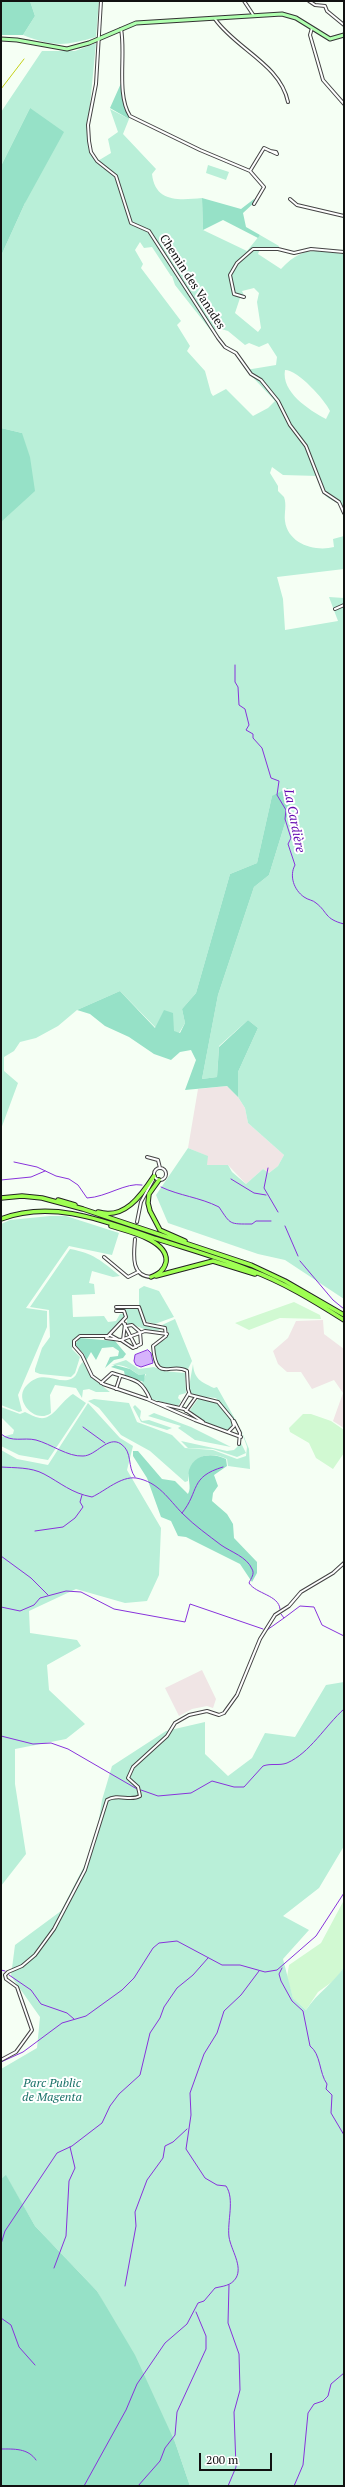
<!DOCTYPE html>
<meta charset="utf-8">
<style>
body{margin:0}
#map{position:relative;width:345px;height:2487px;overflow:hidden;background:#f5fff4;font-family:"PT Serif",serif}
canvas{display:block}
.frame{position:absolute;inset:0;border:2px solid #111;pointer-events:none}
.scale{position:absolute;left:199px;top:2453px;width:73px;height:18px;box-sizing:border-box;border:2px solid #111;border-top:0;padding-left:5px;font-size:12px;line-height:14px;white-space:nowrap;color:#111;-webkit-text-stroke:3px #fff;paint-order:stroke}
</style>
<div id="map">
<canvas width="345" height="2487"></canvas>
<div class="frame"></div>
<div class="scale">200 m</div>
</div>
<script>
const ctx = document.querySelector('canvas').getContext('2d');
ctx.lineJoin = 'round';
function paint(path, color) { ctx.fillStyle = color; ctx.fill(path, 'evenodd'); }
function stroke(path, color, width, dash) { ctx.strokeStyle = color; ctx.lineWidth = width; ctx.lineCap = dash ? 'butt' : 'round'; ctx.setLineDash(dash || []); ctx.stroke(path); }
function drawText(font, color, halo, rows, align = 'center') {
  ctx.font = font + ' "PT Serif",serif'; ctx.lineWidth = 4; ctx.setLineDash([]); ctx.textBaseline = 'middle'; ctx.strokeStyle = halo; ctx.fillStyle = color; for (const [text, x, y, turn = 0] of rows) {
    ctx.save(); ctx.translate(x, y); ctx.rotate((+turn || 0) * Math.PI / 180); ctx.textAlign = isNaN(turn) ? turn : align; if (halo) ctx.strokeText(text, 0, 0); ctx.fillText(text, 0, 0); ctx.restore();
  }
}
const industrial = new Path2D(`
 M 227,1086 L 238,1097 L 245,1108 L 248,1123 L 284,1155 L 278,1166 L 269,1173 L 263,1169 L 246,1184 L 228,1165 L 207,1165 L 207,1156 L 188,1148 L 198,1089 Z
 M 323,1320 L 324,1334 L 344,1349 L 344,1428 L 333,1421 L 343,1393 L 334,1380 L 312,1389 L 301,1372 L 287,1372 L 278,1364 L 273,1351 L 288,1338 L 296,1321 Z
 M 202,1670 L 216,1699 L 213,1708 L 207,1706 L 192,1709 L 179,1716 L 165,1688 Z`);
const farmland = new Path2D(`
 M 294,1302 L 320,1315 L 321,1319 L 280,1318 L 249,1330 L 235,1323 Z
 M 303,1414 L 311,1414 L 331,1421 L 344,1430 L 344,1453 L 333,1469 L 316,1458 L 309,1443 L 290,1432 L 289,1428 Z
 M 344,1900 L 344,1967 L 336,1979 L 318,1992 L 306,2010 L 293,1998 L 287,1977 L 289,1965 L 321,1943 Z`);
const green = new Path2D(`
 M 30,1 L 99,1 L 96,37 C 65,46 54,47 23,35 L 35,16 Z
 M 96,43 L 87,136 L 89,150 L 96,162 L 111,153 L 108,139 L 118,132 L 110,109 L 129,119 L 123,134 L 156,169 L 152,174 C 155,203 180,200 202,198 L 203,230 L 247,251 L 260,235 L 279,246 L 277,250 L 260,249 L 258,254 L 281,269 C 302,246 315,250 344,254 L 344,516 L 338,503 C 322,496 322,493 318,476 L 283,475 L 272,467 L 270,473 L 278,486 L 278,491 L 284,497 C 287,505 284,513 285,521 C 288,544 315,552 334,547 L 333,539 L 344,536 L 344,569 L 277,577 L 283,599 L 285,630 L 338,621 L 329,597 L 344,598 L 344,1299 L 285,1260 L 258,1254 L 168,1223 L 156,1195 L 188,1148 L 208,1156 L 207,1165 L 228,1165 L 232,1172 L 246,1184 L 263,1169 L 269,1173 L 278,1166 L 284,1155 L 248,1123 L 245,1108 L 238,1097 L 238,1072 L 258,1028 L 248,1020 L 219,1046 L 217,1077 L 202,1079 L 218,995 L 254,887 L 269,875 L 290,807 L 272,796 L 257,863 L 230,874 L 196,993 L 182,1009 L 185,1023 L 179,1033 L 156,1028 L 120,991 L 77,1010 L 58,1026 L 36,1038 L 20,1042 L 14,1051 L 4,1057 L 4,1071 L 18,1083 L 1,1129 L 1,522 L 22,433 L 1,428 L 1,256 L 25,203 L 30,108 L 1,166 L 1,112 L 42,51 L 75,51 ZM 140,242 L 144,248 L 152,247 L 171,276 L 172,276 L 175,285 L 212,332 L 218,328 L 228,331 L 245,345 L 249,343 L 259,347 L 268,343 L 277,357 L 276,365 L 246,370 L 275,401 L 268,408 L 253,416 L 226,389 L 213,396 L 211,393 L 205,371 L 187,351 L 190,346 L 177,325 L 181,321 L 141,268 L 143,264 L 135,250 ZM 254,288 L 259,293 L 257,302 L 261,328 L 258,332 L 235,313 L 240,298 L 245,298 L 242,291 ZM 285,370 C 298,370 325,400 330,411 L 326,419 C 309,410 281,392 285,370 Z
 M 208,165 L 229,172 L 226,180 L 206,173 Z
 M 50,1216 L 66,1216 L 119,1233 L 112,1255 L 69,1246 L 26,1308 L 47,1311 L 47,1327 L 18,1395 L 22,1411 L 19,1412 L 1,1405 L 1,1224 L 10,1220 Z
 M 70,1249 C 93,1253 102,1261 120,1276 L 113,1277 L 92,1271 L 89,1283 L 94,1284 L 95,1294 L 72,1295 L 73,1317 L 104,1316 L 108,1322 L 116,1321 L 120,1314 L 124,1314 L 124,1318 L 106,1335 L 81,1335 L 73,1339 L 72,1349 L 80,1357 L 75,1373 L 71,1377 L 40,1374 L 35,1372 L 35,1369 L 42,1348 L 50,1337 L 49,1310 L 30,1307 Z
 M 144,1286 L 159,1291 L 174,1317 L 155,1324 L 145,1321 L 139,1306 L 139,1289 Z
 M 119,1308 L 138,1308 L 144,1325 L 162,1329 C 149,1335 138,1324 127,1324 L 127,1314 Z
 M 175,1319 L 192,1361 L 188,1369 L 165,1369 L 158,1365 L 154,1347 L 157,1342 L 166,1339 L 169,1333 L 166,1327 L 162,1325 Z
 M 126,1360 L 139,1369 L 154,1367 L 163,1371 L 185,1373 L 186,1393 L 179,1395 L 178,1398 L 181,1401 L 178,1406 L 151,1399 L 142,1383 L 146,1374 L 139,1375 C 130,1368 122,1364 111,1365 Z
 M 83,1362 L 91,1377 L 110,1392 L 96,1392 L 89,1389 L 83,1390 L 82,1398 L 76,1388 L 55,1385 L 50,1395 L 51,1413 C 35,1425 12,1399 27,1385 C 43,1368 58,1385 71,1379 C 79,1376 77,1366 83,1362 Z
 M 193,1364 C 194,1379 201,1382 214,1388 L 217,1387 L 239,1426 L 216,1398 L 196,1396 L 191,1393 L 189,1387 Z
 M 73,1394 L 86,1403 L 48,1460 L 19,1455 L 1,1446 L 1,1437 L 13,1434 L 14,1430 L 2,1418 L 1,1407 L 20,1414 L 25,1412 C 30,1414 34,1417 40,1418 C 53,1420 61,1401 73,1394 Z
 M 94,1399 L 129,1403 L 137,1422 L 172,1435 L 185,1448 L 213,1450 L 237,1459 L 246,1456 L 247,1447 L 240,1427 L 249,1449 L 250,1469 L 228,1466 L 227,1459 C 206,1449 189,1458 188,1481 L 185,1482 L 150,1451 L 121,1435 L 99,1408 L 88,1401 Z
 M 198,1399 C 212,1398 233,1409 232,1427 L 227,1431 C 213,1426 198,1422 190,1410 Z
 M 88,1403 L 120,1438 L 133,1446 L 127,1470 L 161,1528 L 159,1575 L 147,1601 L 125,1603 L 76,1589 L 29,1611 L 30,1633 L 77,1640 L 81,1646 L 47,1665 L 49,1690 L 85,1724 L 66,1739 L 15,1749 L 15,1784 L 26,1854 L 1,1886 L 1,1450 L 17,1459 L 48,1465 Z
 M 135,1405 L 141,1411 L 140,1418 L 142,1421 L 149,1420 L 172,1428 L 167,1430 L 141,1422 L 133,1407 Z
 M 154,1413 L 191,1427 L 231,1447 L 195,1440 L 178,1428 L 181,1426 L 148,1416 Z
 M 181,1441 L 227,1451 L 234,1450 L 241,1443 L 246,1453 L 237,1457 L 213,1449 L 188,1448 Z
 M 344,1682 L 344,1846 L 319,1888 L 283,1916 L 309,1930 L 283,1959 L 293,1998 L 306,2010 C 318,1992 333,1984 344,1967 L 344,2486 L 190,2486 L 175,2442 L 97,2291 L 35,2226 L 6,2176 L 1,2179 L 1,2069 L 37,2048 L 40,2017 L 11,1976 L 15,1945 L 61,1911 L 95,1845 L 102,1800 L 112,1766 L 166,1731 L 205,1722 L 205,1754 L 228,1776 L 252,1758 L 265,1733 L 295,1737 L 326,1685 Z`);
const forest = new Path2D(`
 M 1,1 L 30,1 L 35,16 L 23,35 L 1,35 Z
 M 122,81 L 129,119 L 110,108 Z
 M 30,108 L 64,132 L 25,203 L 1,256 L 1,166 Z
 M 202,198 L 241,209 L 254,199 L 256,201 L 243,213 L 246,227 L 260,235 L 258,238 L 223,220 L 203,230 Z
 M 1,428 L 22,433 L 30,457 L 35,491 L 1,522 Z
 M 288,788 L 290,807 L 269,875 L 254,887 L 218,995 L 202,1079 L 217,1077 L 219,1047 L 248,1020 L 258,1028 L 238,1072 L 238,1097 L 227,1086 L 185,1090 L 196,1060 L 191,1050 L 180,1052 L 171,1060 L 154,1054 L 129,1037 L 105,1026 L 90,1014 L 77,1010 L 120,991 L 155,1028 L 164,1010 L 173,1013 L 174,1031 L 180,1033 L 185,1023 L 182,1009 L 196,993 L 230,874 L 257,863 L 272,796 Z
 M 79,1338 L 115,1341 L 126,1354 L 123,1358 L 114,1360 L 105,1368 L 110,1357 L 118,1356 L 119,1351 L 113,1347 L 102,1348 L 96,1360 L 91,1352 L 86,1361 L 84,1354 L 75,1345 Z
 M 115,1365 L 130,1369 L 139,1375 L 145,1374 L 144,1382 L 125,1376 L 124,1371 L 111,1367 Z
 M 133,1451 L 138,1451 L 162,1479 L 175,1481 L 188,1494 C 192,1487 187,1478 189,1470 C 195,1453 213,1453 226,1459 L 227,1466 L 214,1475 L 218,1486 L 213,1493 L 212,1501 L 227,1514 L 233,1524 L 234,1538 L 257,1562 L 257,1573 L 252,1582 L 240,1564 L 186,1537 L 178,1536 L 171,1521 L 161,1517 L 147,1478 L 133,1456 Z
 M 6,2175 L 35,2226 L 97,2291 L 135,2355 L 175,2442 L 190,2486 L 1,2486 L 1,2179 Z`);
const water = new Path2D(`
 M 148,1350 L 151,1353 L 153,1363 L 141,1367 L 136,1365 L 134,1361 L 135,1355 Z`);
const stream = new Path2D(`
 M 235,665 L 235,682 L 238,687 L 239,705 L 245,709 L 249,725 L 246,730 L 253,734 L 253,738 L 262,748 L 271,778 L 279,781 L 277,795 L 286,810 L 285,819 L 291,838 L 288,844 L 295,865 C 289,876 294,890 304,897 C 308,900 313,900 316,903 C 328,912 324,919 344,924
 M 14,1162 L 37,1167 L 56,1176 L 69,1179 L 78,1185 L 87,1198 C 107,1197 126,1182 142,1185
 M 268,1168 L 264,1188 L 278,1212
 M 231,1179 L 254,1193 L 266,1195
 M 1,1180 L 31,1177 L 45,1171
 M 161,1187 C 180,1196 199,1197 219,1207 C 231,1225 229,1224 252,1224 L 256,1221 L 271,1221
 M 285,1226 L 298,1256
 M 300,1261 L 333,1300 L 344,1309
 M 83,1427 L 105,1443
 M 1,1434 C 12,1443 23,1437 36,1440 C 51,1444 68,1457 83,1456 C 96,1456 108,1435 121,1444 C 133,1452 127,1467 135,1477
 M 1,1467 C 15,1468 31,1467 44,1474 C 61,1483 71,1493 92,1497 C 105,1491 121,1476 136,1478 C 159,1482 168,1499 183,1514 C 195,1526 208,1535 221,1545 C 231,1552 247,1557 252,1569 C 255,1574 251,1578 249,1583 C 256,1594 279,1595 280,1609
 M 182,1513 C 200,1491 189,1477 223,1467
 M 35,1531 L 63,1527 L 75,1518 L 83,1507 L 80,1502 L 82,1495
 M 1,1556 L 31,1578 L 48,1595
 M 1,1607 L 20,1611 L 34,1605 L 40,1598 L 66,1591 L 81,1592 L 114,1609 L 185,1622 L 190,1604 L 263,1629
 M 281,1614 L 284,1618 L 300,1606 L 314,1607 L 322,1625 L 344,1636
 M 267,1630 L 284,1618
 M 1,1736 L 33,1744 L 51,1743 L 68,1749 L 137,1789
 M 141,1790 L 158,1796 L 191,1793 L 212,1781 L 234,1787 L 244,1787 L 263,1766 C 271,1763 279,1766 287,1763 C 310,1753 325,1726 344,1709
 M 282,1968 L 279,1974 L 281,1981 L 292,2001 L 303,2011 L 310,2046 C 321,2054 319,2073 327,2084 L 326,2089 L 332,2095 L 331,2113 L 344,2135
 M 1,1970 L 5,1971
 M 9,1975 L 31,1990 L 41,2004 L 67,2013 L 74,2019
 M 1,2062 L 23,2052 L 62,2023 L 86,2016 L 122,1990 L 134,1978 L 153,1948 L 159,1943 L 177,1941 L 222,1965 L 240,1965 L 265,1972 L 277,1970 L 316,1936 L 344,1893
 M 1,2244 L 5,2231 L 57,2153 L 72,2146 L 102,2123 L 110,2106 L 119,2094 L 140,2075 L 150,2033 L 160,2018 L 164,2007 L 177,1988 L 193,1975 L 208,1958
 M 54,2268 L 66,2236 L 69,2181 L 75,2168 L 70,2147
 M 125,2286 L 136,2226 L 135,2212 L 147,2180 L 163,2158 L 165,2146 L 173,2142 L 187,2129
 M 1,2318 L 11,2325 L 19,2347 L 35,2365
 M 1,2449 C 14,2449 28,2448 36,2460
 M 84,2486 L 126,2410 L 137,2384 L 165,2343 L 187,2324 L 198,2303 L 204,2301 L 215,2288 C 223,2286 231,2286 236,2278 C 243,2266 231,2250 229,2237 C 227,2221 235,2199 226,2186 L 217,2185 L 205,2178 L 186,2149 L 191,2115 L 190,2093 L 204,2054 L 217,2033 L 224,2011 L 241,1995 L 259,1971
 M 138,2486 L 160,2461 L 165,2448 L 175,2435 L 177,2412 L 206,2349 L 206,2336 L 196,2312
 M 228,2486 L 236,2467 L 234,2412 L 240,2390 L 239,2354 L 228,2323 L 229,2285
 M 294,2486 L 303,2465 L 308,2413 L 314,2404 L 323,2401 L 328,2396 L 331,2384 L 344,2373`);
const street = new Path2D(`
 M 101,1 L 96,84 L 88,125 L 89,141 L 91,152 L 97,161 L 116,176 L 131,223 L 149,231 L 218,338 L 225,347 L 236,353 L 251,374 L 261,380 L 278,401 L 290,425 L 306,446 L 324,492 L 339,502 L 344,513
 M 244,1 L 254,16
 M 309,1 L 315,5 L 325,6 L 327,11 L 344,25
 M 215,19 C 236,49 280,64 288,102
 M 312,28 L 310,35 L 323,80 L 344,104
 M 121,29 C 126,54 116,94 130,116 L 200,150 L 250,171
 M 250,171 L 264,148 L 277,154 L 276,152 L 270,151
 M 250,171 L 264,187 L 254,204
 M 290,199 L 297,205 L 344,216
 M 244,297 L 234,294 L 230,275 L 237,263 L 253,249 L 278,249 L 294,253 L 311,249 L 344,252
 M 335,609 L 344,605
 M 147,1157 L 158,1160 L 160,1168
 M154 1174a6 6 0 1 1 12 0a6 6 0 1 1-12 0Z
 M 137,1222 L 141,1202 L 153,1180
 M 135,1239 C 134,1253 130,1276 151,1277
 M 104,1257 L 128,1277 L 138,1272
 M 116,1307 L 139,1307 L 145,1324 L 165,1328 L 166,1336 L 153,1346 C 156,1385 171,1361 187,1371 L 188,1389 L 190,1395 L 218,1402 L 232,1419 L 234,1426 L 228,1432
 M 116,1311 L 124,1311 L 126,1317 L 108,1336 L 80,1336 L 74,1341 L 74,1346 L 82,1355 L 92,1376 L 103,1384 L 147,1399 L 195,1420 L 241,1437
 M 123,1322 L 136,1347
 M 110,1335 L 119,1340
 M 106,1338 L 121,1340 L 145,1331 L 167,1334
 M 121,1340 L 133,1348 L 141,1344 L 140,1332 L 132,1325 L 126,1326
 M 123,1340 L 125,1324
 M 101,1383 L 112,1373 C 133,1380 141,1378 150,1399
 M 116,1389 L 120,1377
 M 158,1403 L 184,1409 L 203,1422
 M 180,1408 L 189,1393
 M 186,1411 L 196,1397
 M 234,1421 L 240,1433 L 239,1444
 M 1,2060 L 16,2052 L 32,2030 L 17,1987 L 6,1979 L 5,1975 L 8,1972 L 22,1966 L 35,1955 L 54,1929 L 85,1870 L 107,1800 C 118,1793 130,1802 140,1796 L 138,1787 L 128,1778 L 133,1767 L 167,1736 L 175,1723 L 189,1715 L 207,1711 L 219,1715 L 224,1713 L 237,1695 L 260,1639 L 275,1615 L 289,1606 L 301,1592 L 333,1573 L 344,1563`);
const secondary = new Path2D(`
 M 1,39 L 17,40 L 67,49 L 89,43 L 136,23 L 282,14 L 296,18 L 330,39 L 344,35`);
const highway = new Path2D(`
 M 159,1180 L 149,1194 L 148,1203 L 150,1211 L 160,1230 L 185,1241
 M 1,1198 L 22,1196 L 42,1198 L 83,1209 L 251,1265 L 285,1281 L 344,1315
 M 58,1200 L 75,1205
 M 98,1212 C 124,1220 141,1196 154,1176
 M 1,1219 C 54,1199 107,1222 157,1239 C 188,1249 220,1258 250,1270 C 283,1282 314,1301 344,1320
 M 111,1226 C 127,1231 169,1240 166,1262 C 164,1271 158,1274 151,1277
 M 156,1276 L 213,1261 L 255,1274`);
const rail = new Path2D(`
 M 1,89 L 24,59`);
const streetNames = [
 ["Chemin des Vanades",192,282,57]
];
const parkNames = [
 ["Parc Public",52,2084],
 ["de Magenta",52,2098]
];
const waterNames = [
 ["La Cardière",294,821,79]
];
paint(industrial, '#f0e5e5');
paint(farmland, '#d1f9d2');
paint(green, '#b9efd8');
paint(forest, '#96e1c7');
paint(water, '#d6b3fc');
stroke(water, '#8833db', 1);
stroke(stream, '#8833db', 1);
stroke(street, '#444', 4);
stroke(secondary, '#333', 5);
stroke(highway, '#222', 5.5);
stroke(street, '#fff', 2);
stroke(secondary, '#b0ffaf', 3);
stroke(highway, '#9eff52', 3.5);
stroke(rail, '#c5d019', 1);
drawText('12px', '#111', '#fff', streetNames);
drawText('italic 12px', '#197168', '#fff', parkNames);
drawText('italic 13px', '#650bb1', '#fff', waterNames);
</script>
